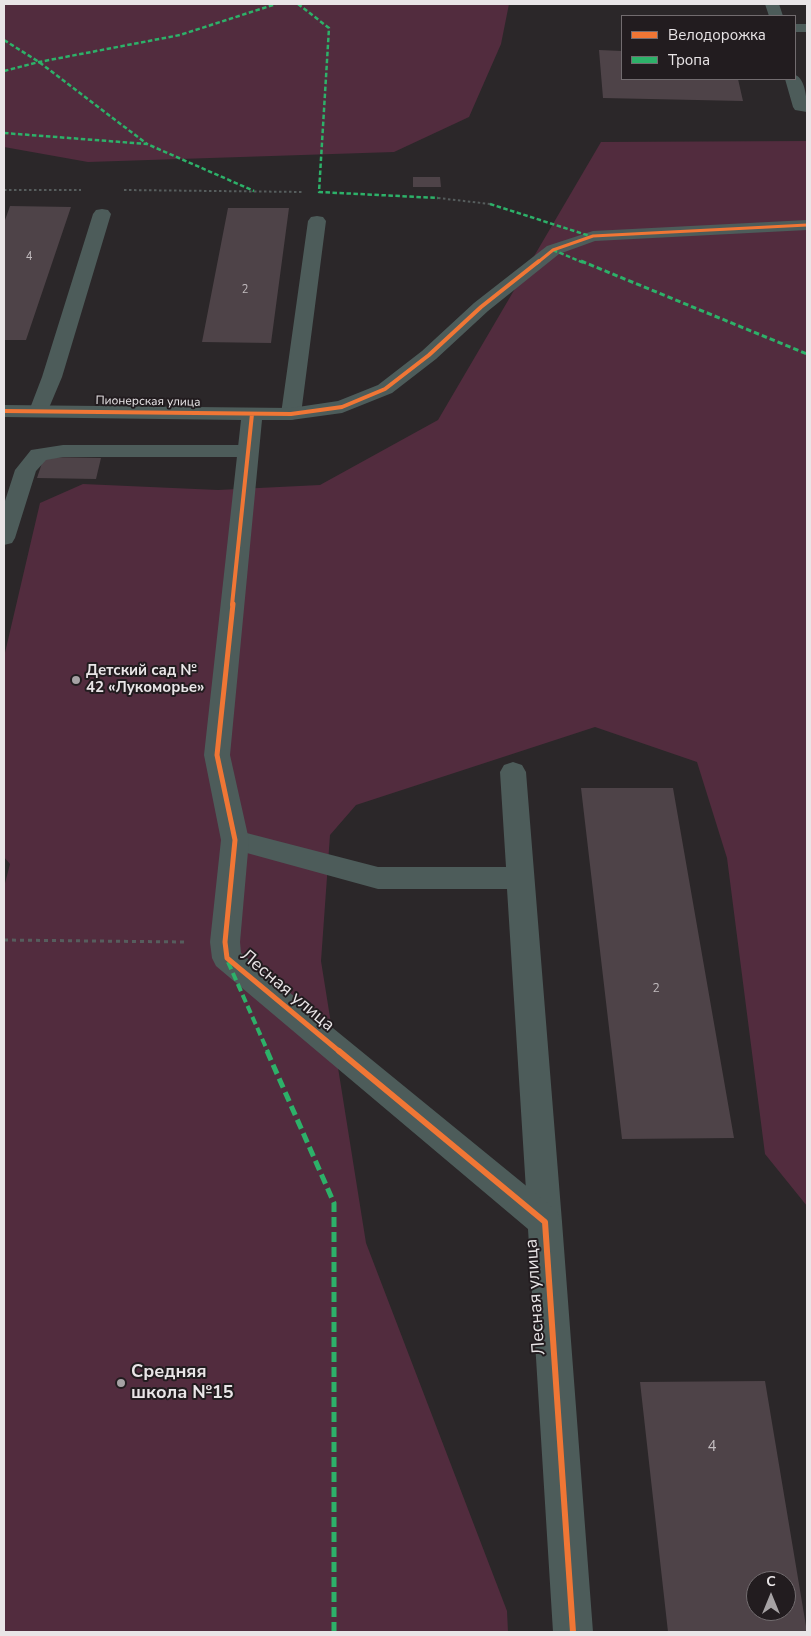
<!DOCTYPE html>
<meta charset="utf-8">
<style>
body{margin:0}
#map{position:relative;width:811px;height:1636px;overflow:hidden;background:#2b2729;font-family:"Nunito Sans",sans-serif}
canvas{display:block}
.frame{position:absolute;inset:0;border:5px solid #e9e5e7;pointer-events:none}
.legend{position:absolute;left:621px;top:15px;width:175px;height:65px;box-sizing:border-box;background:#221c1f;border:1px solid #726c6f;margin:0;padding:6px 9px;list-style:none;font-size:15px;color:#e9e5e7}
.legend li{display:flex;align-items:center;gap:10px;height:25px}
.legend b{width:25px;border:1px solid #726c6f}
.north{position:absolute;left:746px;top:1571px;width:50px;height:50px;box-sizing:border-box;background:#221c1f;border:1px solid #726c6f;border-radius:50%;rotate:0deg;font-size:14px;font-weight:700;line-height:20px;text-align:center;color:#e9e5e7}
.north::after{content:'';display:block;margin:auto;width:18px;height:22px;background:#a6a2a4;clip-path:polygon(50% 0,100% 100%,50% 72%,0 100%)}
</style>
<div id="map">
<canvas width="811" height="1636"></canvas>
<div class="frame"></div>
<ul class="legend">
<li><b style="height:6px;background:#f07635"></b>Велодорожка</li>
<li><b style="height:6px;background:#2db169"></b>Тропа</li>
</ul>
<div class="north">С</div>
</div>
<script>
const ctx = document.querySelector('canvas').getContext('2d');
ctx.lineJoin = 'round';
function paint(path, color) { ctx.fillStyle = color; ctx.fill(path, 'evenodd'); }
function stroke(path, color, width, dash) { ctx.strokeStyle = color; ctx.lineWidth = width; ctx.lineCap = dash ? 'butt' : 'round'; ctx.setLineDash(dash || []); ctx.stroke(path); }
function drawText(font, color, halo, rows, align = 'center') {
  ctx.font = font + ' "Nunito Sans",sans-serif'; ctx.lineWidth = 4; ctx.setLineDash([]); ctx.textBaseline = 'middle'; ctx.strokeStyle = halo; ctx.fillStyle = color; for (const [text, x, y, turn = 0] of rows) {
    ctx.save(); ctx.translate(x, y); ctx.rotate((+turn || 0) * Math.PI / 180); ctx.textAlign = isNaN(turn) ? turn : align; if (halo) ctx.strokeText(text, 0, 0); ctx.fillText(text, 0, 0); ctx.restore();
  }
}
const green = new Path2D(`
 M 4,4 L 509,4 L 501,44 L 469,117 L 394,152 L 88,162 L 4,147 Z
 M 807,141 L 807,1206 L 765,1154 L 727,858 L 697,762 L 595,727 L 356,805 L 330,835 L 321,961 L 366,1243 L 507,1611 L 508,1632 L 4,1632 L 4,887 L 10,864 L 4,857 L 4,657 L 40,503 L 83,484 L 218,490 L 320,485 L 438,420 L 601,142 Z`);
const building = new Path2D(`
 M 599,50 L 622,51 L 622,79 L 738,79 L 743,101 L 603,98 Z
 M 413,177 L 440,177 L 441,187 L 413,187 Z
 M 10,206 L 71,207 L 26,340 L 4,340 L 4,223 Z
 M 228,208 L 289,208 L 271,343 L 202,342 Z
 M 44,457 L 101,458 L 96,479 L 37,478 Z
 M 581,788 L 673,788 L 734,1138 L 622,1139 Z
 M 765,1381 L 807,1632 L 668,1632 L 640,1382 ZM 756,1581 L 786,1581 L 786,1611 L 756,1611 Z`);
const pathFar1 = new Path2D(`
 M 4,190 L 81,190
 M 124,190 L 303,192
 M 438,198 L 490,204`);
const path = new Path2D(`
 M 4,940 L 184,942`);
const service = new Path2D(`
 M 765,4 L 779,4 L 783,16 L 769,16 Z
 M 795,24 L 807,24 L 807,32 L 795,32 Z
 M 795,75 C 806,78 807,102 807,112 L 795,110 L 793,107 L 785,79 L 795,79 Z
 M 102,209 L 108,210 L 111,214 L 62,377 L 46,415 L 39,417 L 32,415 L 29,411 L 42,377 L 93,214 L 96,210 Z
 M 317,216 L 323,217 L 326,221 L 301,414 L 298,418 L 291,420 L 284,418 L 281,414 L 308,221 L 311,217 Z
 M 63,445 L 248,445 L 256,446 L 259,451 L 256,456 L 248,457 L 63,457 L 46,460 L 36,471 L 15,538 L 12,543 L 4,545 L 4,504 L 15,470 L 31,450 Z
 M 513,762 L 522,765 L 526,772 L 562,1222 L 557,1233 L 545,1238 L 533,1233 L 528,1222 L 507,889 L 378,889 L 225,847 L 221,840 L 225,833 L 235,830 L 378,867 L 506,867 L 500,772 L 504,765 Z`);
const minor = new Path2D(`
 M 807,220 L 807,230 L 595,241 L 559,254 L 488,311 L 436,359 L 392,393 L 342,413 L 291,420 L 262,420 L 230,755 L 249,840 L 240,942 L 241,953 L 557,1211 L 562,1222 L 593,1632 L 553,1632 L 528,1229 L 216,966 L 212,958 L 210,942 L 221,840 L 204,755 L 241,420 L 4,417 L 4,405 L 291,408 L 338,401 L 378,385 L 422,351 L 474,303 L 547,246 L 593,231 Z`);
const quietFar3 = new Path2D(`
 M 298,4 L 329,28 L 319,192 L 438,198
 M 4,40 L 39,62 L 147,144
 M 4,71 L 39,62 L 180,35 L 276,4
 M 4,133 L 147,144 L 254,191
 M 490,204 L 590,236
 M 553,250 L 584,263`);
const quietFar2 = new Path2D(`
 M 581,261 L 807,354`);
const quietFar1 = new Path2D(`
 M 228,962 L 268,1052`);
const quiet = new Path2D(`
 M 267,1051 L 334,1203 L 334,1632`);
const cyclewayFar3 = new Path2D(`
 M 537,263 L 553,250 L 593,236 L 807,225`);
const cyclewayFar2 = new Path2D(`
 M 4,411 L 291,414 L 342,407 L 385,389 L 429,355 L 481,307 L 539,261
 M 232,605 L 252,414`);
const cyclewayFar1 = new Path2D(`
 M 233,604 L 217,755 L 235,840 L 225,942 L 227,958 L 340,1052`);
const cycleway = new Path2D(`
 M 339,1051 L 545,1222 L 573,1632`);
const markers = [
 [76,680,5,"#a6a2a4"],
 [121,1383,5,"#a6a2a4"]
];
const farNumbernames = [
 ["4",29,257],
 ["2",245,290]
];
const farStreetnames = [
 ["Пионерская улица",148,402,1]
];
const numberNames = [
 ["2",656,989]
];
const poiNames = [
 ["Детский сад №",86,671],
 ["42 «Лукоморье»",86,688]
];
const nearNumbernames = [
 ["4",712,1447]
];
const nearStreetnames = [
 ["Лесная улица",287,991,40],
 ["Лесная улица",536,1297,-94]
];
const nearPoinames = [
 ["Средняя",131,1373],
 ["школа №15",131,1394]
];
paint(green, '#522c3e');
paint(building, '#4e4348');
stroke(pathFar1, '#565d5d', 2, [2.5, 2.5]);
stroke(path, '#565d5d', 3, [4, 4]);
paint(service, '#4d5c5a');
paint(minor, '#4d5c5a');
stroke(quietFar3, '#2db169', 2.5, [4.5, 2.5]);
stroke(quietFar2, '#2db169', 3, [5.5, 3]);
stroke(quietFar1, '#2db169', 4, [8, 4]);
stroke(quiet, '#2db169', 5, [10, 5]);
stroke(cyclewayFar3, '#f07635', 3);
stroke(cyclewayFar2, '#f07635', 4);
stroke(cyclewayFar1, '#f07635', 5);
stroke(cycleway, '#f07635', 6);
for (const [x, y, r, color] of markers) { const dot = new Path2D(); dot.arc(x, y, r, 0, 2 * Math.PI); ctx.fillStyle = color; ctx.fill(dot); stroke(dot, '#221c1f', 2); }
drawText('11px', '#c2bcbf', null, farNumbernames);
drawText('12px', '#e9e5e7', '#221c1f', farStreetnames);
drawText('12px', '#c2bcbf', null, numberNames);
drawText('bold 15px', '#e9e5e7', '#221c1f', poiNames, 'left');
drawText('15px', '#c2bcbf', null, nearNumbernames);
drawText('18px', '#e9e5e7', '#221c1f', nearStreetnames);
drawText('bold 18px', '#e9e5e7', '#221c1f', nearPoinames, 'left');
</script>
